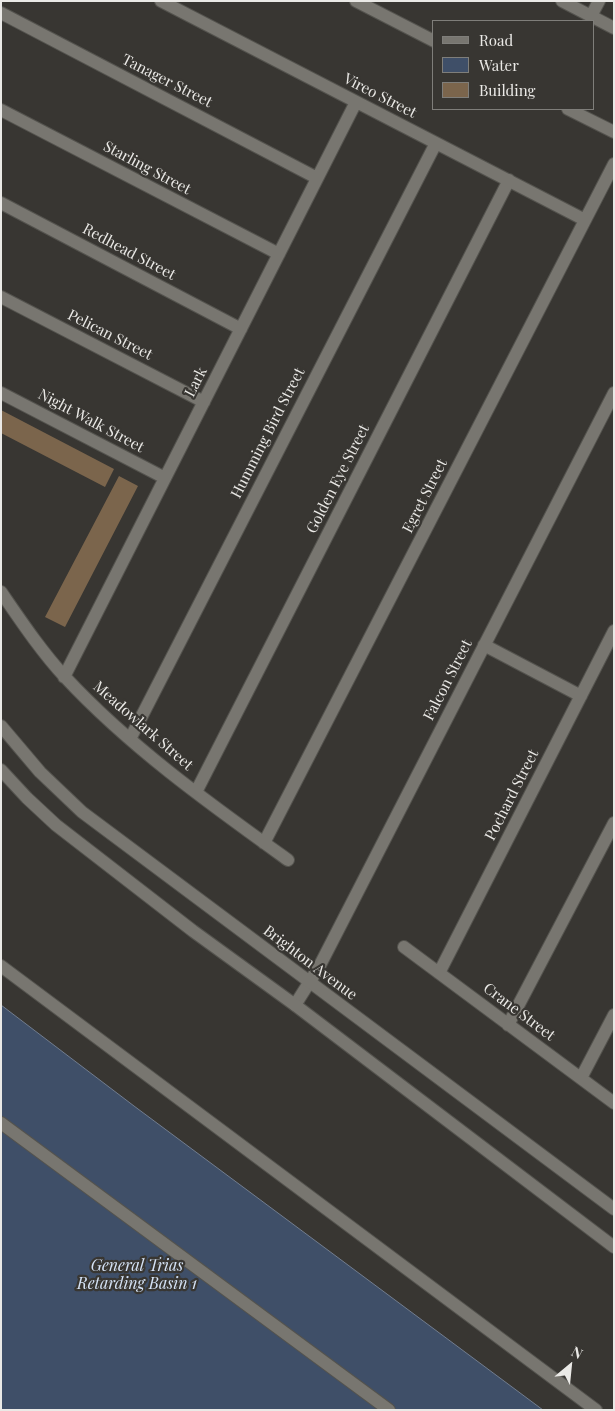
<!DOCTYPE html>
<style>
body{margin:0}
#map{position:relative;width:615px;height:1411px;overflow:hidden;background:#383632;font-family:"Playfair Display",serif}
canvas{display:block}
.frame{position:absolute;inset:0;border:2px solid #eae9e6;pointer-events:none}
.legend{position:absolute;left:432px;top:20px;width:162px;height:90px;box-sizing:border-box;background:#383632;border:1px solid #7f7e7a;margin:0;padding:6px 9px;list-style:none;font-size:15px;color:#eae9e6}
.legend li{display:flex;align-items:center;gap:10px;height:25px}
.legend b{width:25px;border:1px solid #7f7e7a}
.north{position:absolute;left:545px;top:1341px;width:50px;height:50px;-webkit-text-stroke:4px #383632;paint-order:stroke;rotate:28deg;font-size:14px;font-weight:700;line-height:20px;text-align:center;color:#eae9e6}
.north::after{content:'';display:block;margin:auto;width:18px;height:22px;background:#eae9e6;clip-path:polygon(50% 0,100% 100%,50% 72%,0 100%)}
</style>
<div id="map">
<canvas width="615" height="1411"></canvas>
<div class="frame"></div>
<ul class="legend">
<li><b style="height:6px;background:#787670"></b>Road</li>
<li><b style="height:14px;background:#3f4f68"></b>Water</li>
<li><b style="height:14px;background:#7b654c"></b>Building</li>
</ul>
<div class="north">N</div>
</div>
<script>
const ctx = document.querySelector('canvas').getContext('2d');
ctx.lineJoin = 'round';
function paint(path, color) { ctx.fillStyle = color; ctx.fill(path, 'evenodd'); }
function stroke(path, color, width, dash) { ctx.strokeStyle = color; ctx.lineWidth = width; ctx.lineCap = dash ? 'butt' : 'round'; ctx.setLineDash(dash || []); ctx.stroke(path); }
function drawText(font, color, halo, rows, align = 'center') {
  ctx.font = font + ' "Playfair Display",serif'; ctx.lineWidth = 4.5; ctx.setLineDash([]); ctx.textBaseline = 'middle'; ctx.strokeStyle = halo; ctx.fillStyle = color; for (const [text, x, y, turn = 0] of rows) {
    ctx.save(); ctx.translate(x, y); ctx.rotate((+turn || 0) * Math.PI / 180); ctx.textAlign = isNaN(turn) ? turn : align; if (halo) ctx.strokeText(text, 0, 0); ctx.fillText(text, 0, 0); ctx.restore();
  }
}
const water = new Path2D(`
 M 1,1005 L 134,1106 L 543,1410 L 1,1410 Z`);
const building = new Path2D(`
 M 1,410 L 114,469 L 105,487 L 1,433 Z
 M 119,476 L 138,486 L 65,627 L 45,617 Z`);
const service = new Path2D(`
 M 1,966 L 596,1410
 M 1,1123 L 389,1410`);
const minor = new Path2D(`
 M 161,1 L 585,220
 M 356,1 L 434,41
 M 562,1 L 614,28
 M 1,13 L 317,178
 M 591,16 L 599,1
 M 568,109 L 614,132
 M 1,110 L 279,254
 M 1,203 L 241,329
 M 1,297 L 204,402
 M 1,393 L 165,478
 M 1,592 C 21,621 41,651 65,677 C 130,747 210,804 288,860
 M 484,645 L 581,696
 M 64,677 L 356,102
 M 130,739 L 436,143
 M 196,792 L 509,180
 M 264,843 L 614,164
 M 404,947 L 614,1103
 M 439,973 L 614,631
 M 295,1005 L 319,967 L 614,393
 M 508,1025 L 614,823
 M 581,1078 L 614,1015`);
const tertiary = new Path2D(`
 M 1,726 L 40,772 L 82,812 L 614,1209
 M 1,770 L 27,798 L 56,825 L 193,931 L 295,1005 L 614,1247`);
const streetNames = [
 ["Tanager Street",167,81,27],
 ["Vireo Street",380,96,27],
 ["Starling Street",147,168,28],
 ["Redhead Street",129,252,28],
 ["Pelican Street",110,335,27],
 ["Lark",196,382,-63],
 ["Night Walk Street",91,421,28],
 ["Humming Bird Street",268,433,-63],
 ["Golden Eye Street",338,479,-63],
 ["Egret Street",425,496,-63],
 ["Falcon Street",448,680,-63],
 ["Meadowlark Street",143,726,41],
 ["Pochard Street",512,795,-63],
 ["Brighton Avenue",310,963,37],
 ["Crane Street",519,1012,37]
];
const waterNames = [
 ["General Trias",137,1266],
 ["Retarding Basin 1",137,1284]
];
paint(water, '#3f4f68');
stroke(water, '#727d8e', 1);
paint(building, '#7b654c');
stroke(service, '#54534e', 14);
stroke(minor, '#54534e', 14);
stroke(tertiary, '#54534e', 14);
stroke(service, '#787670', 12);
stroke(minor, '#787670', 12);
stroke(tertiary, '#787670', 12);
drawText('15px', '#eae9e6', '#383632', streetNames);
drawText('italic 16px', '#d5e3f6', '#383632', waterNames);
</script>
